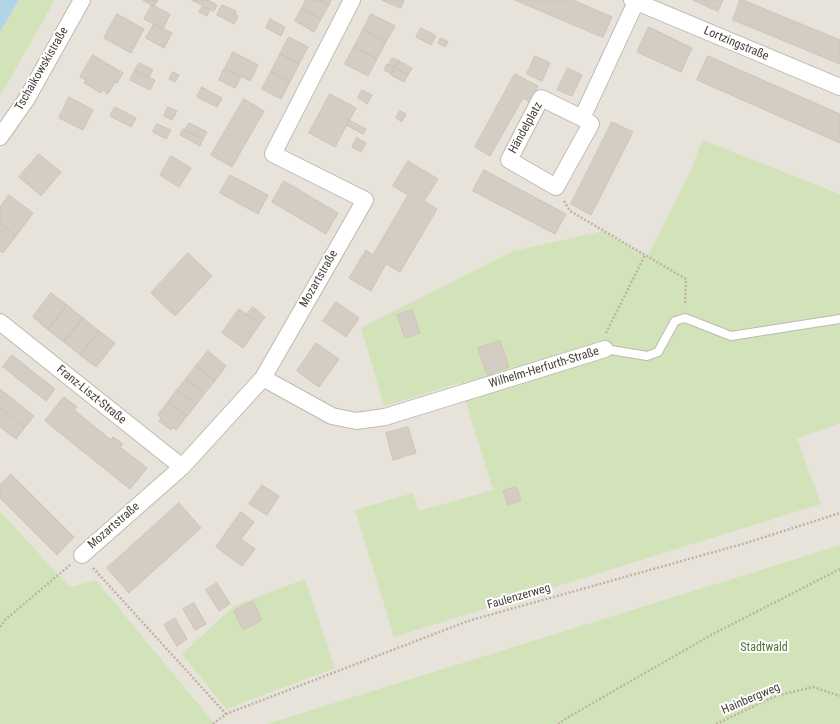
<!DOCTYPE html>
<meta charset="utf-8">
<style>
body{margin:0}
canvas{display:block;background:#f4f1ec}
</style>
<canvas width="840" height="724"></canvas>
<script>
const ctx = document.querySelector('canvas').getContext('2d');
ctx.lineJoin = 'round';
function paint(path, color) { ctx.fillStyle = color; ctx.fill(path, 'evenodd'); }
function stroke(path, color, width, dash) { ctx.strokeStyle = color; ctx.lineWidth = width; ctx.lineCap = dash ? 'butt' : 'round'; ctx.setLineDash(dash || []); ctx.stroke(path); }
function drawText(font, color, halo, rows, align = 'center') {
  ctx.font = font + ' "Roboto Condensed",sans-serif'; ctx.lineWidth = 4; ctx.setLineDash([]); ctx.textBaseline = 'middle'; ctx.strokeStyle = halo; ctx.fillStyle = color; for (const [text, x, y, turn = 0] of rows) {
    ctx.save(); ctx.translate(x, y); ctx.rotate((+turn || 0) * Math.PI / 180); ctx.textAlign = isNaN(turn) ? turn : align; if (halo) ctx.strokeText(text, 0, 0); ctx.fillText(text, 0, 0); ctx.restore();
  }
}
const residential = new Path2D(`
 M 55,0 L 840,0 L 840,545 L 266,724 L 215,724 L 96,580 L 70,587 L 0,511 L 0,97 Z`);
const green = new Path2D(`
 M 19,0 L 55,0 L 0,97 L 0,32 Z
 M 702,140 L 840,194 L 840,423 L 797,439 L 821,504 L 394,637 L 355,510 L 413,493 L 419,511 L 493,490 L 460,383 L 384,406 L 361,328 L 513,251 L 603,231 L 647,257 L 692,168 Z
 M 0,511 L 70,587 L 96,580 L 215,724 L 0,724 Z
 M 840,545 L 840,724 L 266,724 Z
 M 305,579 L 335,668 L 226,709 L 182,654 L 234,606 Z`);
const water = new Path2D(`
 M 0,0 L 19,0 L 0,32 Z`);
const building = new Path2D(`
 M 143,0 L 158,0 L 154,6 Z
 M 192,0 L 208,0 L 217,5 L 214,11 Z
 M 306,0 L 319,0 L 329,5 L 321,19 L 302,8 Z
 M 319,0 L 331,0 L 329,5 Z
 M 382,0 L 404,0 L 401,8 Z
 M 515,0 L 573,0 L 612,17 L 603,37 Z
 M 693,0 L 723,0 L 718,11 Z
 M 740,0 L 743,0 L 840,40 L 840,64 L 733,20 Z
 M 152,5 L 170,14 L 163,29 L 144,19 Z
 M 222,5 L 236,11 L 235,14 L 238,16 L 234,24 L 217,15 Z
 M 203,6 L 210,9 L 207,16 L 199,12 Z
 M 302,8 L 321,19 L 314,32 L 295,21 Z
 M 117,14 L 144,29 L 131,53 L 104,38 Z
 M 371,14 L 395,26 L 386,42 L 363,30 Z
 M 270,19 L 285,27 L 281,36 L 266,28 Z
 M 154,24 L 172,33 L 164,48 L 146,38 Z
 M 649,27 L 692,48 L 681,72 L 637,52 Z
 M 421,28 L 436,36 L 431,45 L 416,37 Z
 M 363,30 L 386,42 L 377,59 L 354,47 Z
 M 289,37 L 308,47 L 299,64 L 280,54 Z
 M 441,38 L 448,42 L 445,47 L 438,43 Z
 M 354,47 L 377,59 L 368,76 L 345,64 Z
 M 233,52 L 258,65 L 250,81 L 225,68 Z
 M 280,54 L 299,64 L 290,82 L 271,72 Z
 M 93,55 L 123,73 L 117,83 L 115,82 L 108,94 L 103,90 L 101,93 L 84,83 L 86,80 L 80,77 Z
 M 535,56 L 550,63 L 542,81 L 527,74 Z
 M 708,56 L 840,114 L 840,143 L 697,80 Z
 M 392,58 L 399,61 L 395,68 L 389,65 Z
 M 399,61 L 412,68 L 408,75 L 395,68 Z
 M 139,63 L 153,70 L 149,77 L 135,70 Z
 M 387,64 L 395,68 L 392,74 L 384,70 Z
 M 395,68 L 408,75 L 404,82 L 391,75 Z
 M 568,68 L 582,75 L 572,96 L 557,90 Z
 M 224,69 L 241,77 L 235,88 L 219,80 Z
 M 135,70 L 155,80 L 150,90 L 130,80 Z
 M 173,72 L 179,75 L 175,82 L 169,79 Z
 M 271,72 L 290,82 L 281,99 L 262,89 Z
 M 515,74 L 538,86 L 530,102 L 523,98 L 490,156 L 475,147 Z
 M 202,87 L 222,98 L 217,107 L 197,97 Z
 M 362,90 L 372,95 L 367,104 L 358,98 Z
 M 330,94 L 356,108 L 335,147 L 309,133 Z
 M 69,97 L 93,110 L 83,130 L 59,118 Z
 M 244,99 L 264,111 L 232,167 L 211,155 Z
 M 115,107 L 136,118 L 131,127 L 110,116 Z
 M 168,107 L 177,111 L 172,120 L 164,116 Z
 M 400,111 L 406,114 L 402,122 L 396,118 Z
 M 349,120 L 366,129 L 363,134 L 346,125 Z
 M 612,122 L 633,132 L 591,215 L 571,204 Z
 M 189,123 L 207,132 L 203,139 L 185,130 Z
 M 157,124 L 171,130 L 166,139 L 153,132 Z
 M 183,129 L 203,139 L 200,146 L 180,135 Z
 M 357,138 L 366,143 L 361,152 L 352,147 Z
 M 39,154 L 61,172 L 41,196 L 19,177 Z
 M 171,156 L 191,168 L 179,187 L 160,175 Z
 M 408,161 L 438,179 L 424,201 L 437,209 L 400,272 L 386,264 L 371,291 L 349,278 L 366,250 L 373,255 L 408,195 L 393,186 Z
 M 484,170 L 566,214 L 555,234 L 473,191 Z
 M 230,175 L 268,195 L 258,214 L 220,193 Z
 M 284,181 L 338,213 L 326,234 L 272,202 Z
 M 9,195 L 33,213 L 16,236 L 0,223 L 0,207 Z
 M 0,223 L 16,236 L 3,253 L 0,251 Z
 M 188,253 L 212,276 L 175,316 L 151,293 Z
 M 51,293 L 67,305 L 48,330 L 33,317 Z
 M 336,302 L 359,318 L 346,337 L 323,321 Z
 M 67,305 L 83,318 L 64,342 L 48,330 Z
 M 253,307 L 265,317 L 260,324 L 247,314 Z
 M 239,309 L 260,324 L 243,348 L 222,333 Z
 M 412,310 L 420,333 L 405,338 L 397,315 Z
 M 83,318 L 99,331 L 80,355 L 64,342 Z
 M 99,331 L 115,343 L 96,367 L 80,355 Z
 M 500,341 L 509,367 L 487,375 L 478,348 Z
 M 316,343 L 339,359 L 319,387 L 297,371 Z
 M 208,351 L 226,366 L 215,381 L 196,366 Z
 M 12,355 L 55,389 L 46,401 L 3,367 Z
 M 196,366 L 215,381 L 205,393 L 186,379 Z
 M 186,379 L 205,393 L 196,405 L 177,390 Z
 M 0,389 L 34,416 L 25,427 L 0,408 Z
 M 177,390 L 196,405 L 187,416 L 168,402 Z
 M 64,397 L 77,407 L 74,410 L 111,440 L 113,437 L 123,444 L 120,447 L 147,468 L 130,489 L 45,421 Z
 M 168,402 L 187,416 L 176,430 L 173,427 L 171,430 L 159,421 L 161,418 L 158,415 Z
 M 0,408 L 25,427 L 16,439 L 0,427 Z
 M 408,427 L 416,453 L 393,460 L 386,433 Z
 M 11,474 L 74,537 L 57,555 L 0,498 L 0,485 Z
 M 262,485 L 279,496 L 267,515 L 249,504 Z
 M 516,487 L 521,500 L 508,505 L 503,491 Z
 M 179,503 L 201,528 L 129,593 L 107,568 Z
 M 241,512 L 254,522 L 241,539 L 255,549 L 242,566 L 216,547 Z
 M 217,583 L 230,604 L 219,611 L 206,590 Z
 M 253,601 L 262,620 L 243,630 L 234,611 Z
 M 194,603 L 206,624 L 195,630 L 183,609 Z
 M 175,618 L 187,639 L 177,646 L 164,625 Z`);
const path = new Path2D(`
 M 564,201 L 570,211 L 686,279 L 685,305
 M 606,333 L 645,255
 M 93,568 L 226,714
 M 0,627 L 5,620 L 70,565
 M 213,724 L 226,714 L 468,621 L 746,543 L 840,513
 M 558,724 L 570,716 L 713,634 L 840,569
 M 716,724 L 776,696 L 813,687 L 840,696`);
const service = new Path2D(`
 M 605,349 L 647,356 L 658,352 L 675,321 L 685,318 L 731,336 L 840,319`);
const minor = new Path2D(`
 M 632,0 L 840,87
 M 582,118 L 541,98 L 509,160 L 556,187 L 591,124 L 582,118 L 636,2
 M 0,137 L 26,100 L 82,0
 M 0,322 L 182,467
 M 263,378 L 332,416 L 356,421 L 385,417 L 605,349
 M 82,555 L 182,467 L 263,378 L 365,200 L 273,154 L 352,0`);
const streetNames = [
 ["Lortzingstraße",736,44,23],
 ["Tschaikowskistraße",42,69,-60],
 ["Händelplatz",526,128,-61],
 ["Mozartstraße",319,279,-60],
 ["Wilhelm-Herfurth-Straße",544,368,-17],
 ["Franz-Liszt-Straße",91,395,39],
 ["Mozartstraße",114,526,-41],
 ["Faulenzerweg",519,597,-16],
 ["Hainbergweg",751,699,-23]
];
const parkNames = [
 ["Stadtwald",764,648]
];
paint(residential, '#e7e3db');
paint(green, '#d2e3ba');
paint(water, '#b1d4e9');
paint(building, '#d4cdc3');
stroke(building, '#cec4b7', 1);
stroke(service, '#bfb9b0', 10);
stroke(minor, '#bfb9b0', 18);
stroke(path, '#bfb3a3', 2.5, [2, 2]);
stroke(service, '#fff', 8);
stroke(minor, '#fff', 16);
drawText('12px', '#48423a', '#fff', streetNames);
drawText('12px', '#4f7334', '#fff', parkNames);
</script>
